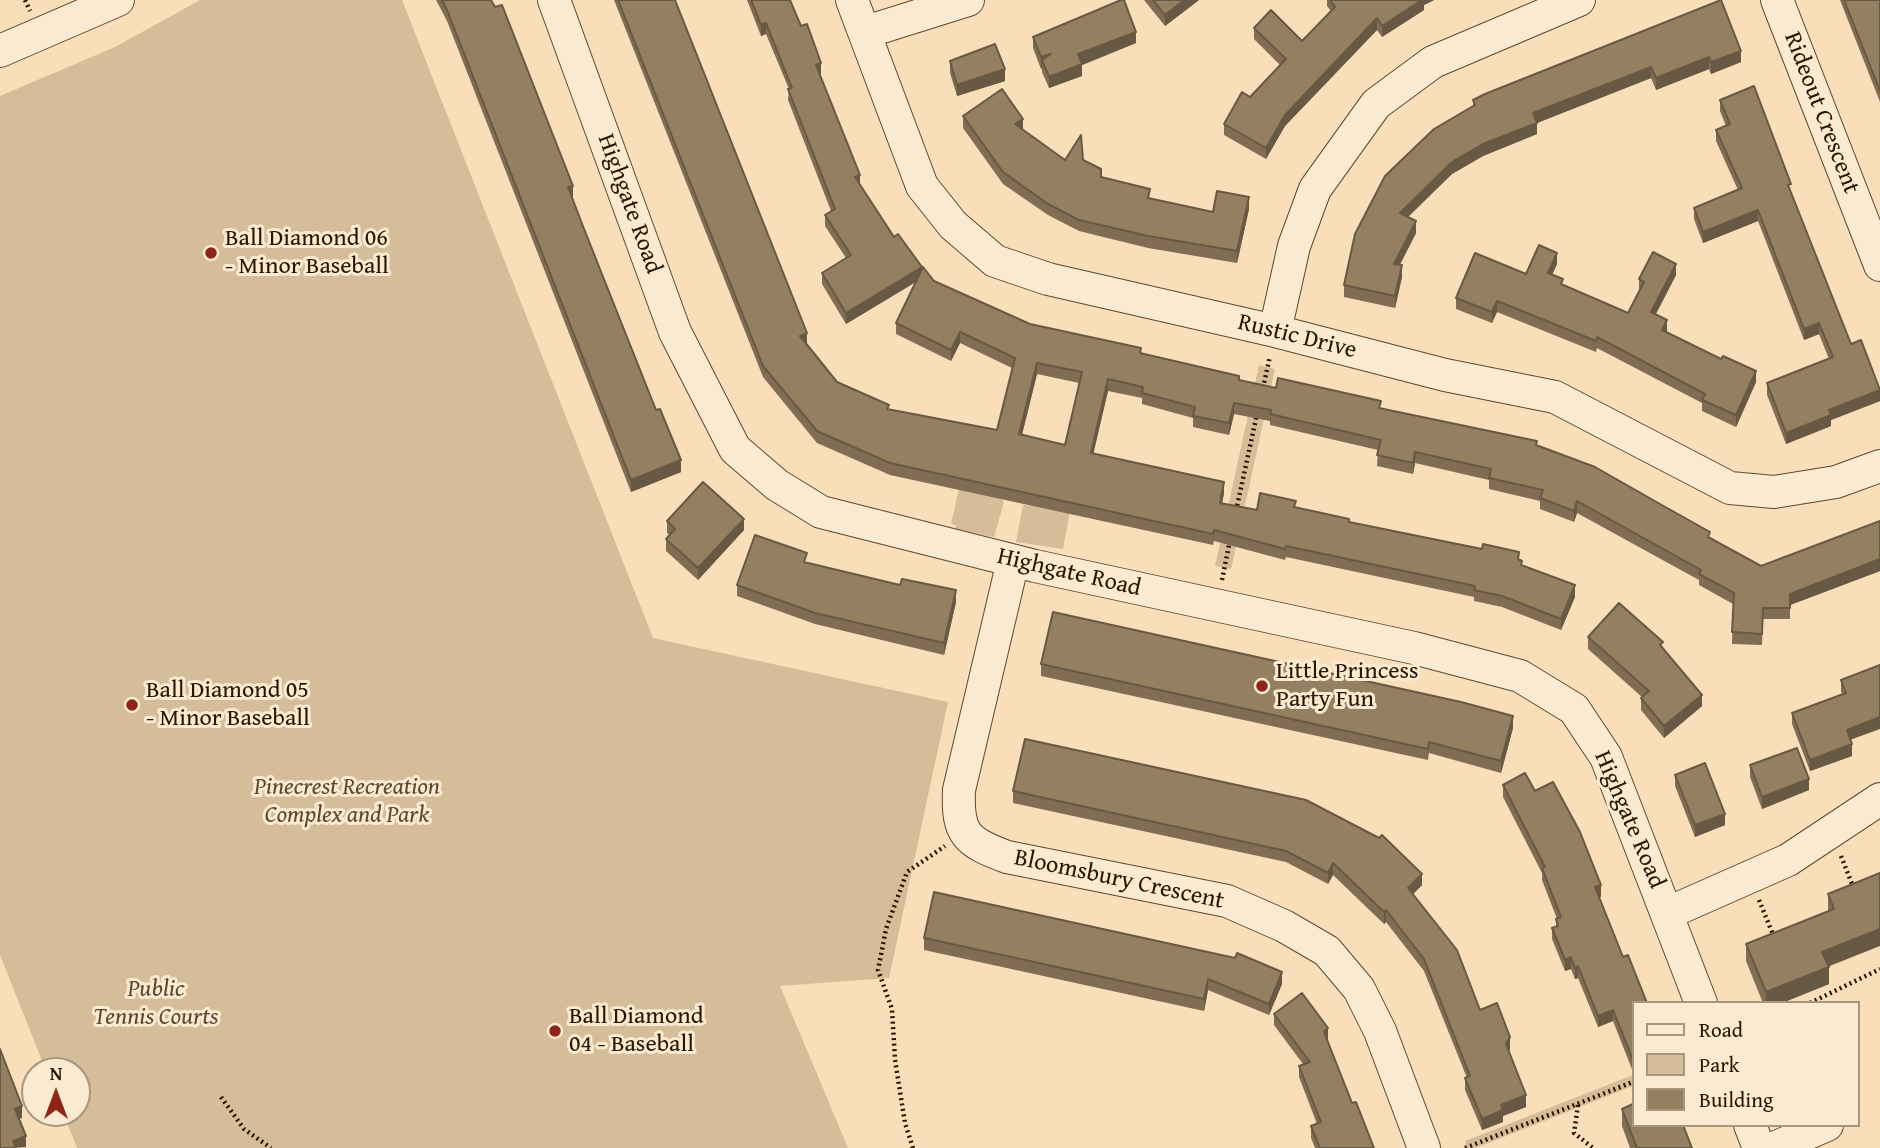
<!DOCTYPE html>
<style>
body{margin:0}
#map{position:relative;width:1880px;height:1148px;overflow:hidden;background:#f9dfb9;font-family:"Gentium Book Plus",serif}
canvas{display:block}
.legend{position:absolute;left:1632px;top:1001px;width:228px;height:126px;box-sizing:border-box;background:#fbead2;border:2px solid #a7957e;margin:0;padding:9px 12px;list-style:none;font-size:21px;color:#291601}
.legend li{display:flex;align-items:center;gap:14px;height:35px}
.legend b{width:35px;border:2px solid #a7957e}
.north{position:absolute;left:21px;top:1057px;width:70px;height:70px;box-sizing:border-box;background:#fbead2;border:2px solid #a7957e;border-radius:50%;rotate:0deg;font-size:19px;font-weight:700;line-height:28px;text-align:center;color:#291601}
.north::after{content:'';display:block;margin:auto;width:24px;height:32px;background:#8f2418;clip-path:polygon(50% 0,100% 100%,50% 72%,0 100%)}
</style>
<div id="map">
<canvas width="1880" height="1148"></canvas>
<ul class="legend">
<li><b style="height:9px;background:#fbead2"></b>Road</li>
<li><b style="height:19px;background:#d6bd9a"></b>Park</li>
<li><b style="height:19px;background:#957f61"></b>Building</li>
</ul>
<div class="north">N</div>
</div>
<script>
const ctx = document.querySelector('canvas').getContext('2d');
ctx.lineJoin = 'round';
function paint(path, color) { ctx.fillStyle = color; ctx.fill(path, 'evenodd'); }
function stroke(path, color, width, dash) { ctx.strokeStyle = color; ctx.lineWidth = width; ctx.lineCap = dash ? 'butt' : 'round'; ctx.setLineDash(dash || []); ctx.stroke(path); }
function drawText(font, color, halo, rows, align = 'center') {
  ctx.font = font + ' "Gentium Book Plus",serif'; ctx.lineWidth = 6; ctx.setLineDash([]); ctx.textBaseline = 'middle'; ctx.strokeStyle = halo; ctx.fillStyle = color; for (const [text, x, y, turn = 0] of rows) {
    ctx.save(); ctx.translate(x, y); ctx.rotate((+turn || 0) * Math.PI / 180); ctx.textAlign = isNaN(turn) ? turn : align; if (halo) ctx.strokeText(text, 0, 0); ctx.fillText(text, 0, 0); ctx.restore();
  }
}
const green = new Path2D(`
 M 200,0 L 402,0 L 653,638 L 948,702 L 889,978 L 780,986 L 848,1148 L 77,1148 L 63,1113 L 77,1113 L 77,1071 L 46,1071 L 0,955 L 0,96 L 115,47 Z
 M 1259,365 L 1275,369 L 1231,569 L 1215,566 Z
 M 959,488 L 999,496 L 1004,502 L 994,537 L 955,529 L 956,525 L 951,524 Z
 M 1031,503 L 1070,512 L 1063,549 L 1016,542 L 1023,505 L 1030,506 Z
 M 1633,1075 L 1633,1086 L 1476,1148 L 1467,1148 L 1465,1141 Z`);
const path = new Path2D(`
 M 25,0 L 30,11
 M 1263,388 L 1270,356
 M 1236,511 L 1257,414
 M 1222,580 L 1230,540
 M 1841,856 L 1854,889
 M 1759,900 L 1774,937
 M 1810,1003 L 1880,969
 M 221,1097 L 244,1129 L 271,1148
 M 1578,1105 L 1574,1133 L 1593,1148
 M 913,1148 L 905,1123 L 895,1060 L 892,1009 L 878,970 L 886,929 L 907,872 L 945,846
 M 1465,1148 L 1633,1082`);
const minor = new Path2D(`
 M 554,0 L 675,332 L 735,449 L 777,485 L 821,512 L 1035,566 L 1414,648 L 1520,676 L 1574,709 L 1606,757 L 1701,1003
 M 852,0 L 922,186 L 953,225 L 995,261 L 1048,279 L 1275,331 L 1445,375 L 1555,397 L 1730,488 L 1774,492 L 1836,482 L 1880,466
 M 1777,0 L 1880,265
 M 866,32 L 968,0
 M 0,51 L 118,0
 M 1275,331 L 1294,246 L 1315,189 L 1376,104 L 1433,62 L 1579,0
 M 1013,561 L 959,790 C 957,834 966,842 1007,857 L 1227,901 L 1284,926 L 1327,951 L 1359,989 L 1380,1031 L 1424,1148
 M 1668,913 L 1788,860 L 1880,799
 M 1750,1125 L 1759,1148
 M 1774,1148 L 1827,1125`);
const wall = new Path2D(`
 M 436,0 L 491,0 L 573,197 L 572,197 L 681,472 L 631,492 L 447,21 Z
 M 614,0 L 675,0 L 807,344 L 837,382 L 889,409 L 997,430 L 1012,368 L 960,343 L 951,361 L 896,334 L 896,323 L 916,282 L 846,324 L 822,284 L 822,273 L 846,258 L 825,226 L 825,215 L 831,211 L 788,100 L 789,89 L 766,34 L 761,36 L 747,0 L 790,0 L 821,74 L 820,74 L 860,186 L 894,237 L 934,281 L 1030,324 L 1239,380 L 1276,388 L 1381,408 L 1537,446 L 1761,566 L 1880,571 L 1790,605 L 1790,619 L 1763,619 L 1762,645 L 1732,644 L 1733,604 L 1699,585 L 1699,580 L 1577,513 L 1574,522 L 1540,509 L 1540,501 L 1489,489 L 1489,480 L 1415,463 L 1413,474 L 1377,466 L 1378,450 L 1270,425 L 1270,421 L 1234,414 L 1229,435 L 1193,427 L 1193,418 L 1142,404 L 1142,398 L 1108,391 L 1093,453 L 1224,493 L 1222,503 L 1257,510 L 1296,508 L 1349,522 L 1519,560 L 1522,565 L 1575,597 L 1561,630 L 1502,607 L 1474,601 L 1474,597 L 1286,557 L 1285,560 L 1214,541 L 1213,545 L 890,475 L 817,443 L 763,377 ZM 1037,374 L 1079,383 L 1065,445 L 1022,435 Z
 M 1144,0 L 1199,0 L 1165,26 Z
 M 1327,0 L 1434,0 L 1424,5 L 1424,10 L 1382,37 L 1377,30 L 1285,126 L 1266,159 L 1224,135 L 1224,124 L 1280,65 L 1254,39 L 1254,28 L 1302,41 L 1331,11 L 1327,6 Z
 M 1721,0 L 1741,62 L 1711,74 L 1709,69 L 1656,90 L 1651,78 L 1537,123 L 1537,134 L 1483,156 L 1452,174 L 1407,217 L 1416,233 L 1400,265 L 1402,277 L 1395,308 L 1344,297 L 1344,285 L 1473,106 L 1473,100 Z
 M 1840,0 L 1880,0 L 1880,102 Z
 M 1033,37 L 1136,43 L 1082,65 L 1082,76 L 1049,88 L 1042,72 L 1042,68 L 1041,69 L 1033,48 Z
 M 950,61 L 1005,81 L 957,96 L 950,73 Z
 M 1720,100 L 1791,192 L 1851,344 L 1880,401 L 1831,420 L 1831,426 L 1786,444 L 1767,395 L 1767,383 L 1829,359 L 1819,334 L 1804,340 L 1758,221 L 1703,243 L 1694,219 L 1694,208 L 1738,190 L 1716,141 L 1716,130 L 1726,126 L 1720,111 Z
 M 963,116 L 1023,130 L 1065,160 L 1083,160 L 1101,177 L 1150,198 L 1213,212 L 1249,209 L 1237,263 L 1148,248 L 1079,231 L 1048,215 L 1003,184 L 963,128 Z
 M 1557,264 L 1552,275 L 1563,285 L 1628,313 L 1639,291 L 1639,279 L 1676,275 L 1656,314 L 1667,331 L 1667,332 L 1756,382 L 1736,427 L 1702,411 L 1702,403 L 1597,348 L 1596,352 L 1497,312 L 1492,323 L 1456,309 L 1456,298 Z
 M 667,521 L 744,530 L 698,580 L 666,551 L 666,539 L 670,535 L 667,533 Z
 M 807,563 L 956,602 L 944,655 L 815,624 L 737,596 L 737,585 Z
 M 1588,637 L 1663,648 L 1702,706 L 1664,738 L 1641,710 L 1641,698 L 1642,697 L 1588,649 Z
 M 1041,664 L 1513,728 L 1501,773 L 1429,753 L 1428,760 L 1041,676 Z
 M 1880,665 L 1850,740 L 1852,756 L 1810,771 L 1792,724 L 1792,713 L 1842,694 L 1841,691 L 1841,680 Z
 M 1025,739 L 1422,885 L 1413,894 L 1480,1010 L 1510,1049 L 1509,1051 L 1526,1107 L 1503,1116 L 1503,1122 L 1482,1130 L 1465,1090 L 1465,1078 L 1467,1078 L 1424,971 L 1386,922 L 1384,924 L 1333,875 L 1328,884 L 1286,862 L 1013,803 L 1013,791 Z
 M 1750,765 L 1809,790 L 1762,809 L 1750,777 Z
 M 1675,775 L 1725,825 L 1695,837 L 1675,786 Z
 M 1503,785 L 1535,791 L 1601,897 L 1599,897 L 1633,1003 L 1633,1072 L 1613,1021 L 1598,1027 L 1578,978 L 1575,979 L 1571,969 L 1565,971 L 1552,939 L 1552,928 L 1556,926 L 1556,919 L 1557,919 L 1542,880 L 1542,873 L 1503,797 Z
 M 1880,873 L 1828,966 L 1829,984 L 1782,1003 L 1763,1003 L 1746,961 L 1746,944 L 1828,911 L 1828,894 Z
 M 924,938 L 1282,984 L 1269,1015 L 1208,990 L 1204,1011 L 924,950 Z
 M 1274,1014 L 1328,1040 L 1327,1041 L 1352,1103 L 1374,1148 L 1315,1148 L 1311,1138 L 1311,1126 L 1317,1124 L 1299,1077 L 1299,1066 L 1303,1064 L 1274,1025 Z
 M 1622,1109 L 1692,1148 L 1630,1148 L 1622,1126 Z`);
const shadedWall = new Path2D(`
 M 1184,0 L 1199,0 L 1165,26 L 1165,15 Z
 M 1421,0 L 1434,0 L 1424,5 L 1424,10 L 1382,37 L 1382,26 Z
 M 1377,18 L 1377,30 L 1285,126 L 1266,159 L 1266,148 L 1285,115 Z
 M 766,23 L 766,34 L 761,36 L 761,25 Z
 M 1136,32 L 1136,43 L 1082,65 L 1082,76 L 1049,88 L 1049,77 L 1078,54 Z
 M 1741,51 L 1741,62 L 1711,74 L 1711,62 Z
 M 1051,54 L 1042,60 L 1042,68 L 1041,69 L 1041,57 Z
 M 1709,57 L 1709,69 L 1656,90 L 1656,78 Z
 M 821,63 L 821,74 L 816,76 L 816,65 Z
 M 1651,67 L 1651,78 L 1537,123 L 1537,134 L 1483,156 L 1452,174 L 1400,225 L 1400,213 L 1452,162 L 1533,113 Z
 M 1005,69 L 1005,81 L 957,96 L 957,85 Z
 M 1023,119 L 1023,130 L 1015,124 Z
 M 860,175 L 860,186 L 855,177 Z
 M 573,186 L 573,197 L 568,199 L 568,187 Z
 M 1249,197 L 1249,209 L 1237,263 L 1237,251 Z
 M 1758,210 L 1758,221 L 1703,243 L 1703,232 Z
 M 1416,221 L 1416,233 L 1394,275 L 1394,264 Z
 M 1557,253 L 1557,264 L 1548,284 L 1548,273 Z
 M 1676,264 L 1676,275 L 1651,323 L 1651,312 Z
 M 1402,265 L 1402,277 L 1395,308 L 1395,296 Z
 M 922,267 L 922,278 L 846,324 L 846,313 Z
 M 1497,301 L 1497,312 L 1492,323 L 1492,312 Z
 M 1667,320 L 1667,331 L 1662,341 L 1662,330 Z
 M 1819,323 L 1819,334 L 1804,340 L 1804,329 Z
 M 960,332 L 960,343 L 951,361 L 951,350 Z
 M 807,333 L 807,345 L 800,336 Z
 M 1037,363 L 1037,374 L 1019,446 L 1019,434 Z
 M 1756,371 L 1756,382 L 1736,427 L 1736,415 Z
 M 1108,379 L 1108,391 L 1091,464 L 1091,453 Z
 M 1880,390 L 1880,401 L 1831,420 L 1831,426 L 1786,444 L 1786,433 L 1829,410 Z
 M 1234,403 L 1234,414 L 1229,435 L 1229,423 Z
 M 1415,452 L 1415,463 L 1413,474 L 1413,463 Z
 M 681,460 L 681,472 L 631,492 L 631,480 Z
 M 1224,482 L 1224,493 L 1220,514 L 1220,503 Z
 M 1577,501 L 1577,513 L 1574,522 L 1574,511 Z
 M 744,519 L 744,530 L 698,580 L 698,568 Z
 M 1880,559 L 1880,571 L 1790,605 L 1790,619 L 1790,594 Z
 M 1575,585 L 1575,597 L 1561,630 L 1561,619 Z
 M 956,590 L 956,602 L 944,655 L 944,643 Z
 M 1702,695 L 1702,706 L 1664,738 L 1664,726 Z
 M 1513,716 L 1513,728 L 1501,773 L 1501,761 Z
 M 1880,717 L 1880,729 L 1847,741 L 1847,730 Z
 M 1852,744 L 1852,756 L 1810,771 L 1810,760 Z
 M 1809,779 L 1809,790 L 1762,809 L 1762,797 Z
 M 1725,814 L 1725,825 L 1695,837 L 1695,825 Z
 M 1333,863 L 1333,875 L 1328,884 L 1328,873 Z
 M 1422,874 L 1422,885 L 1408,899 L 1408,888 Z
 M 1601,885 L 1601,897 L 1595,899 L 1595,887 Z
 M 1386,910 L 1386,922 L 1384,924 L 1384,912 Z
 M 1880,929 L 1880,946 L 1822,969 L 1822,952 Z
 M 1571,957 L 1571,969 L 1565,971 L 1565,960 Z
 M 1578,966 L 1578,978 L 1575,979 L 1575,968 Z
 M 1829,967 L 1829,984 L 1782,1003 L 1766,1003 L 1766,992 Z
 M 1282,972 L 1282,984 L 1269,1015 L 1269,1004 Z
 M 1208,979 L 1208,990 L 1204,1011 L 1204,999 Z
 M 1613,1010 L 1613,1021 L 1598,1027 L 1598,1016 Z
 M 1328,1028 L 1328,1040 L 1324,1043 L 1324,1032 Z
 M 1510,1037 L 1510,1049 L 1506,1056 L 1506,1044 Z
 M 1526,1095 L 1526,1107 L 1503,1116 L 1503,1122 L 1482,1130 L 1482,1119 L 1501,1105 Z
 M 22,1106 L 22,1118 L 15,1120 L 15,1109 Z
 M 26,1136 L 26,1147 L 13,1148 L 13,1141 Z`);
const building = new Path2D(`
 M 442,0 L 491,0 L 495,7 L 502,5 L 573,186 L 568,187 L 584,229 L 656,410 L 660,409 L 681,460 L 631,480 L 447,10 Z
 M 618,0 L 675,0 L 807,333 L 800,336 L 837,382 L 889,405 L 887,409 L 997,430 L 1015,358 L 960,332 L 951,350 L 896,323 L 923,267 L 934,281 L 1030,324 L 1141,348 L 1140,353 L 1239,376 L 1239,380 L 1276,388 L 1278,378 L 1381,401 L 1379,408 L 1537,441 L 1536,445 L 1595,467 L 1660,504 L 1710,532 L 1708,537 L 1761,566 L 1880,521 L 1880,559 L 1790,594 L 1790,608 L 1763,608 L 1762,634 L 1732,632 L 1734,593 L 1699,574 L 1701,570 L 1577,501 L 1574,511 L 1540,498 L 1543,490 L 1489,478 L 1491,469 L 1415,452 L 1413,463 L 1377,455 L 1381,440 L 1270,414 L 1271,410 L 1234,403 L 1229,423 L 1193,416 L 1195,407 L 1142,393 L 1143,387 L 1108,379 L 1091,453 L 1224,482 L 1220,503 L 1257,510 L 1260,493 L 1296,501 L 1294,507 L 1349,519 L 1349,522 L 1482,549 L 1483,544 L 1519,552 L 1518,559 L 1522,561 L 1521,565 L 1575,585 L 1561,619 L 1502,596 L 1474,590 L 1475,586 L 1286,546 L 1285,549 L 1214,530 L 1213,534 L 890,463 L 817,431 L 763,366 ZM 1037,363 L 1082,372 L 1065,445 L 1019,434 Z
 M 751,0 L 790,0 L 801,26 L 807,24 L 821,63 L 816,65 L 860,175 L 855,177 L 894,237 L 898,234 L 922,267 L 846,313 L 822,273 L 851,255 L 825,215 L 835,209 L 788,89 L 792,88 L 766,23 L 761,25 Z
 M 1121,0 L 1124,0 L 1136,32 L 1078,54 L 1082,64 L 1049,77 L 1042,60 L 1051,54 L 1041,57 L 1033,37 Z
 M 1153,0 L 1184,0 L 1165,15 Z
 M 1330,0 L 1422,0 L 1382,26 L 1377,18 L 1285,115 L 1266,148 L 1224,124 L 1242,92 L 1250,97 L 1286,59 L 1254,28 L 1271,10 L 1302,41 L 1335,7 Z
 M 1721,0 L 1741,51 L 1711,62 L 1709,57 L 1656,78 L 1651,67 L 1533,113 L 1537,123 L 1483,144 L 1452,162 L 1400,213 L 1416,221 L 1394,264 L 1402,265 L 1395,296 L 1344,285 L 1355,234 L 1385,176 L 1434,129 L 1475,105 L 1473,100 L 1485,94 Z
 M 1844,0 L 1880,0 L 1880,91 Z
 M 995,44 L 1005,69 L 957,85 L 950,61 Z
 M 1754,86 L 1791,184 L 1788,185 L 1851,344 L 1861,340 L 1880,390 L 1829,410 L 1831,415 L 1786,433 L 1767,383 L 1833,357 L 1819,323 L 1804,329 L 1758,210 L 1703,232 L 1694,208 L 1742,188 L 1716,130 L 1730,124 L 1720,100 Z
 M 1002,89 L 1023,119 L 1015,124 L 1065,160 L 1081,135 L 1083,160 L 1101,169 L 1101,177 L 1150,189 L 1148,198 L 1213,212 L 1217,191 L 1249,197 L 1237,251 L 1148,236 L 1079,220 L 1048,204 L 1003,172 L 963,116 Z
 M 1539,245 L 1557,253 L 1548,273 L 1563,279 L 1561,284 L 1628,313 L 1644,282 L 1639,279 L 1653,252 L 1676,264 L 1651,312 L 1667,320 L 1662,330 L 1721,359 L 1723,356 L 1756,371 L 1736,415 L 1702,400 L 1705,394 L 1597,337 L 1596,341 L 1497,301 L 1492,312 L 1456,298 L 1475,253 L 1526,274 Z
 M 703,482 L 744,519 L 698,568 L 666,539 L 675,529 L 667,521 Z
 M 755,535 L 807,553 L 804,562 L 900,585 L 902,579 L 956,590 L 944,643 L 815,613 L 737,585 Z
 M 1619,603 L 1663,642 L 1660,645 L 1702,695 L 1664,726 L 1641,698 L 1649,691 L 1588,637 Z
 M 1053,612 L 1461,702 L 1513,716 L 1501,761 L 1429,742 L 1428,749 L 1041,664 Z
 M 1880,665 L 1880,717 L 1847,730 L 1852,744 L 1810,760 L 1792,713 L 1846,693 L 1841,680 Z
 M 1025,739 L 1306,800 L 1379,838 L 1382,835 L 1422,874 L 1408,888 L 1457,950 L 1480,1010 L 1497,1003 L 1510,1037 L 1506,1044 L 1526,1095 L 1501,1105 L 1503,1110 L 1482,1119 L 1465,1078 L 1470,1076 L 1424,959 L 1386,910 L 1384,912 L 1333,863 L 1328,873 L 1286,851 L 1013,791 Z
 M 1797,748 L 1809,779 L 1762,797 L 1750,765 Z
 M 1705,763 L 1725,814 L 1695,825 L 1675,775 Z
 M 1525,773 L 1535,791 L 1553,782 L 1580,832 L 1601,885 L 1595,887 L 1623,957 L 1628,955 L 1647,1003 L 1633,1003 L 1633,1060 L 1613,1010 L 1598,1016 L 1578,966 L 1575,968 L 1571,957 L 1565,960 L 1552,928 L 1558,926 L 1556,919 L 1561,917 L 1542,868 L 1545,867 L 1503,785 Z
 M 1880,873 L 1880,929 L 1822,952 L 1829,967 L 1766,992 L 1746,944 L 1834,909 L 1828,894 Z
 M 934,892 L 1235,958 L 1237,953 L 1282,972 L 1269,1004 L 1208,979 L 1204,999 L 924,938 Z
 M 1302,993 L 1328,1028 L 1324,1032 L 1352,1103 L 1356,1102 L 1374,1148 L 1320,1148 L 1311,1126 L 1321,1122 L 1299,1066 L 1310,1062 L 1274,1014 Z
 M 0,1049 L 22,1106 L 15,1109 L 26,1136 L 13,1141 L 16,1148 L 0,1148 Z
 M 1633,1104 L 1633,1125 L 1683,1125 L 1692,1148 L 1637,1148 L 1622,1109 Z`);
const markers = [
 [211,253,7,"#8f2418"],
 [1262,686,7,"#8f2418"],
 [132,705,7,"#8f2418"],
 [555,1031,7,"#8f2418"]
];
const streetNames = [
 ["Rideout Crescent",1821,113,69],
 ["Highgate Road",629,204,70],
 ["Rustic Drive",1297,337,14],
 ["Highgate Road",1069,573,13],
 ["Highgate Road",1629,820,67],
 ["Bloomsbury Crescent",1119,880,12]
];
const poiNames = [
 ["Ball Diamond 06",225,239],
 ["- Minor Baseball",225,267],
 ["Little Princess",1276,672],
 ["Party Fun",1276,700],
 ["Ball Diamond 05",146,691],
 ["- Minor Baseball",146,719],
 ["Ball Diamond",569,1017],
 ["04 - Baseball",569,1045]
];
const parkNames = [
 ["Pinecrest Recreation",347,788],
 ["Complex and Park",347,816],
 ["Public",156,990],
 ["Tennis Courts",156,1018]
];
paint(green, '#d6bd9a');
stroke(minor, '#5d482f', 34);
stroke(path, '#291601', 4.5, [2, 3.5]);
stroke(minor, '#fbead2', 32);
paint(wall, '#806d53');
paint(shadedWall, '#685944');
paint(building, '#957f61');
stroke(building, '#685944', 2);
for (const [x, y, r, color] of markers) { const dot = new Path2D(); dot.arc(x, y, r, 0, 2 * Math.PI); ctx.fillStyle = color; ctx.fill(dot); stroke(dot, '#fbead2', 2.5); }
drawText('24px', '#291601', '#fbead2', streetNames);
drawText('24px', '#291601', '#fbead2', poiNames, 'left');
drawText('italic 24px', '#5d482f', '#fbead2', parkNames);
</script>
